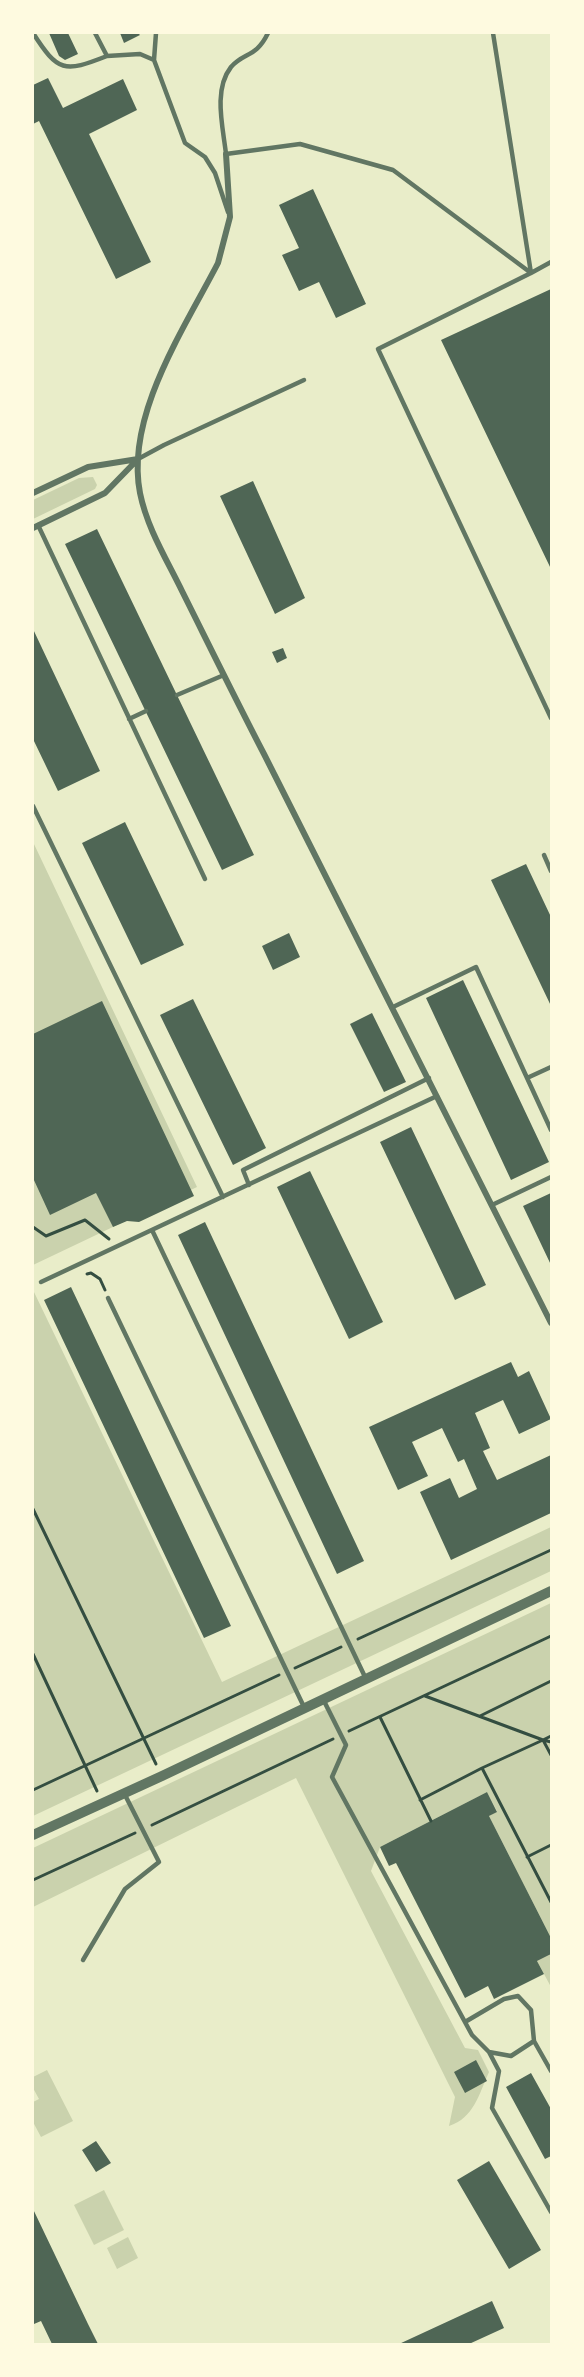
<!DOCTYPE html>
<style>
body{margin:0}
#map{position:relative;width:584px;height:2377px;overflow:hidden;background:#e9edc9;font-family:"Open Sans",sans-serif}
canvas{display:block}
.frame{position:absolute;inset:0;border:34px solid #fefae0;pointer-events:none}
</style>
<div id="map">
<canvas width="584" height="2377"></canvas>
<div class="frame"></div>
</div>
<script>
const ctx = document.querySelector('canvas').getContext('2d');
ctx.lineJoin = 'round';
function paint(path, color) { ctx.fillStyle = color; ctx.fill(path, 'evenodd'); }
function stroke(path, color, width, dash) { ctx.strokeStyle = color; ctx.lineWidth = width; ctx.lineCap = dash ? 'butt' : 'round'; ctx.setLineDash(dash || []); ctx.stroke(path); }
const green = new Path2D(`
 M 93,477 L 97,485 L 95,489 L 33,519 L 33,500 L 79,478 Z
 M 33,842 L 197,1187 L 33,1265 Z
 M 33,1290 L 222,1682 L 551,1527 L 551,1571 L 33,1816 Z
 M 551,1603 L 551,1938 L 489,1816 L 497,1811 L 487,1792 L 380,1847 L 371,1871 L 465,2048 L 478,2050 L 489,2072 C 479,2094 474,2118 449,2126 L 455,2097 L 296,1778 L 33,1907 L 33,1848 Z
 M 551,1954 L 551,1987 L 537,1961 Z
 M 47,2070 L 73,2121 L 41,2137 L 33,2122 L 33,2102 L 39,2099 L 33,2088 L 33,2077 Z
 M 104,2190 L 124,2230 L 94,2245 L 74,2205 Z
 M 128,2237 L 138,2258 L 117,2269 L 107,2248 Z`);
const building = new Path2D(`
 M 49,33 L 68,33 L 78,54 L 65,60 L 59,56 Z
 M 120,33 L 138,33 L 140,35 L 124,43 Z
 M 48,78 L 63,108 L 123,79 L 137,110 L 89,134 L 151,262 L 116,279 L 39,121 L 33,124 L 33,85 Z
 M 313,189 L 366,304 L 336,318 L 319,282 L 299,291 L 282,255 L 299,248 L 279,205 Z
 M 551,289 L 551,569 L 441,340 Z
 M 253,481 L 305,598 L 275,614 L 220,496 Z
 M 97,529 L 254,855 L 222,870 L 65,544 Z
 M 33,629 L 100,771 L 58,791 L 33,739 Z
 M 283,648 L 287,658 L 277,663 L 272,652 Z
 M 125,822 L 184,945 L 141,965 L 82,843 Z
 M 526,864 L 551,917 L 551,1006 L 491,880 Z
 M 289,933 L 300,957 L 273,970 L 262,946 Z
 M 463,980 L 549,1162 L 511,1180 L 426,998 Z
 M 193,999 L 266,1148 L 233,1165 L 160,1015 Z
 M 102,1001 L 194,1196 L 139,1222 L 127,1221 L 113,1227 L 96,1193 L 50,1215 L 33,1178 L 33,1034 Z
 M 372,1013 L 406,1082 L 384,1092 L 350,1024 Z
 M 411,1127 L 486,1285 L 455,1300 L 380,1142 Z
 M 310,1171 L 383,1322 L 349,1339 L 277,1187 Z
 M 551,1193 L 551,1265 L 523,1206 Z
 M 205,1222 L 364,1561 L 337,1574 L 178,1235 Z
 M 71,1287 L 231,1626 L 204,1638 L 44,1300 Z
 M 511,1362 L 518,1377 L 529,1371 L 551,1419 L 519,1434 L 503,1400 L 475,1413 L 490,1448 L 483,1451 L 497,1480 L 551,1455 L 551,1513 L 451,1560 L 420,1492 L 450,1478 L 459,1498 L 477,1489 L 464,1459 L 458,1462 L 442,1428 L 412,1442 L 428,1476 L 398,1490 L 369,1427 Z
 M 487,1792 L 497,1812 L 489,1816 L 551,1938 L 551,1954 L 537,1961 L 544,1974 L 494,1999 L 488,1986 L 465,1998 L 396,1863 L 389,1866 L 380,1847 Z
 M 476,2060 L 487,2081 L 465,2093 L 454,2072 Z
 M 531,2073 L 551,2109 L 551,2156 L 545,2159 L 506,2087 Z
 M 96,2141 L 111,2163 L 96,2172 L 82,2150 Z
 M 489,2161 L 541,2250 L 509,2269 L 457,2180 Z
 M 33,2209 L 88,2324 L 98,2344 L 52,2344 L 41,2321 L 34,2324 Z
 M 492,2301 L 504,2328 L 469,2344 L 399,2344 Z`);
const path = new Path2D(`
 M 33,1227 L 46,1236 L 85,1220 L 109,1239
 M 87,1274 L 91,1273 L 100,1279 L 105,1290
 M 33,1509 L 156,1764
 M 358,1639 L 551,1550
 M 33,1654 L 97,1791
 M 295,1668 L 341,1647
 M 425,1696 L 543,1740 L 551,1736
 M 480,1716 L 551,1681
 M 380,1717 L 431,1821
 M 349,1731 L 551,1636
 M 543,1740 L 551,1755
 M 482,1768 L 551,1902
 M 33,1790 L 279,1675
 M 420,1800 L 482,1768 L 543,1740 L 551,1742
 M 152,1825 L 333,1739
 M 527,1857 L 551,1845
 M 33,1880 L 135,1833`);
const service = new Path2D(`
 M 33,33 C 58,72 64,73 107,56
 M 95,33 L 107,56 L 140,54 L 154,60 L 185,143 L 205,157 L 215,173 L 228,212
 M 268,33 C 256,58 244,52 231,67 C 213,90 223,127 226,154 L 300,144 L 393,170 L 531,273 L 551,262
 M 493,33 L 531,273 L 378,349 L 551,718
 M 154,60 L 156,33
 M 138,459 L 164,445 L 304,380
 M 38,525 L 205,879
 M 177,695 L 224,675
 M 129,719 L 146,711
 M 33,806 L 223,1197
 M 544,855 L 551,871
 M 393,1007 L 476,967 L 551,1130
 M 527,1078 L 551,1067
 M 249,1185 L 243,1170 L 429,1078
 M 492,1205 L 551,1177
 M 152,1230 L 366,1679
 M 41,1282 L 437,1096
 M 108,1298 L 304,1707
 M 323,1699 L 346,1745 L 332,1777 L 472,2035 L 489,2052 L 499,2071 L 492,2108 L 551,2212
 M 83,1960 L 125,1889 L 159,1862 L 124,1793
 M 465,2022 L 504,1999 L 518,1996 L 531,2010 L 534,2041 L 511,2056 L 489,2052
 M 534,2041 L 551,2071`);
const minor = new Path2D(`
 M 226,154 L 230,217 L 218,263 C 184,329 125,416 140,493 C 147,528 167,560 182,591 C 209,645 236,700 264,754 C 361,943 456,1133 551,1323
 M 33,493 L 88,467 L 138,459
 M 33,528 L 105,493 L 138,459`);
const tertiary = new Path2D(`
 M 33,1835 L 162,1776 L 551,1591`);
paint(green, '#cad2ad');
paint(building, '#4f6655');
stroke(path, '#344e41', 3);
stroke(service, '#617663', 4.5);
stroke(minor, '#617663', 6);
stroke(tertiary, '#617663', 10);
</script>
